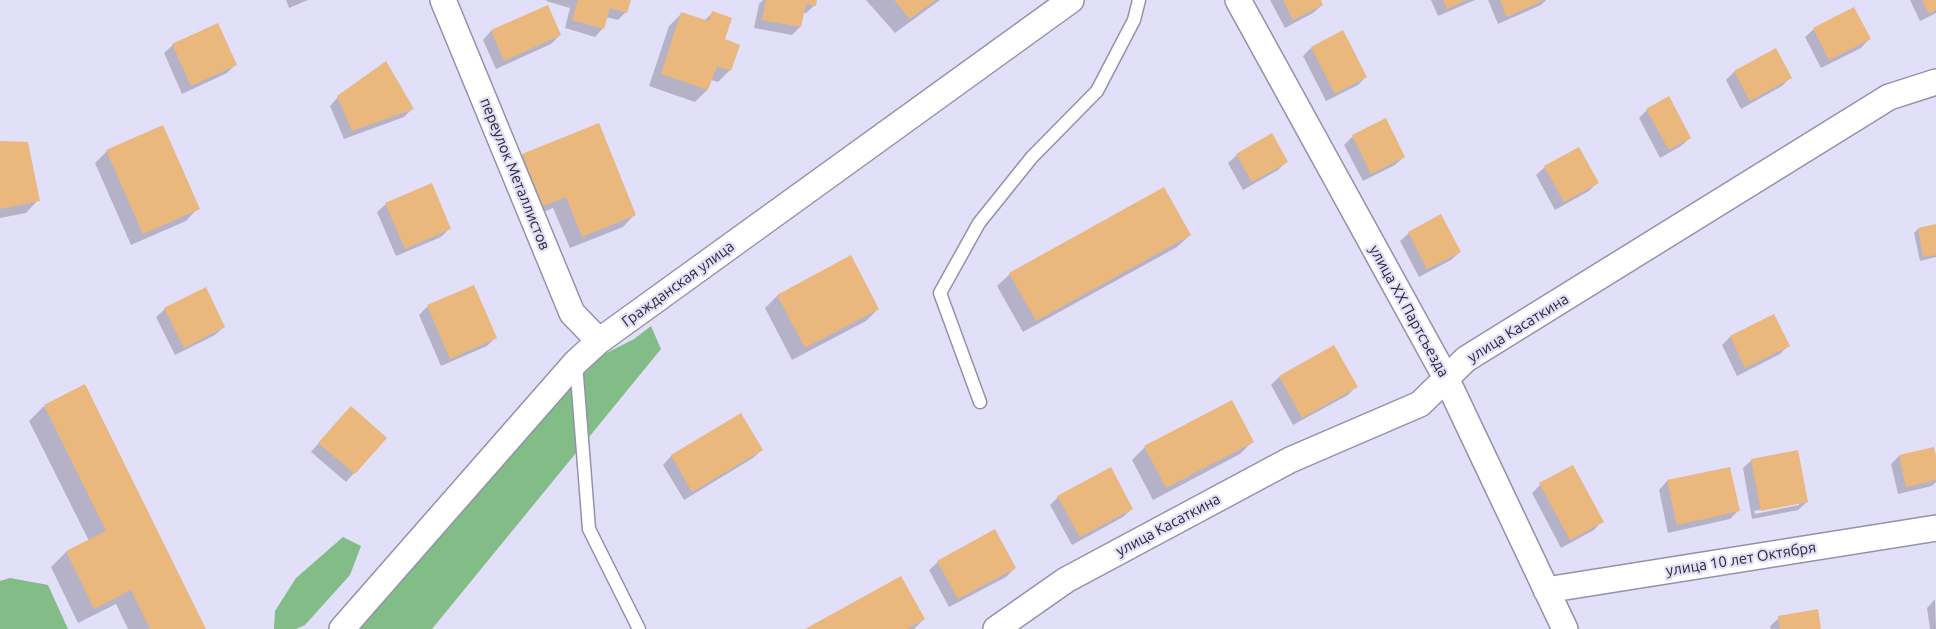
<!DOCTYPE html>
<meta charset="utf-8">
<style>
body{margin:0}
canvas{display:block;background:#e2dff9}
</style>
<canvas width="1936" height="629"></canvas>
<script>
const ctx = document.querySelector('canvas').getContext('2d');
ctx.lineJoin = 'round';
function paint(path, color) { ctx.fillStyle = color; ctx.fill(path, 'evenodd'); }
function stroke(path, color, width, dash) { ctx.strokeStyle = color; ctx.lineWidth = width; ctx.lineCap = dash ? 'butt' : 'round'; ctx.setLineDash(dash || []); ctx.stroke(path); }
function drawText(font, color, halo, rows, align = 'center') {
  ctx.font = font + ' Ubuntu,sans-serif'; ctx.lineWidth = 4.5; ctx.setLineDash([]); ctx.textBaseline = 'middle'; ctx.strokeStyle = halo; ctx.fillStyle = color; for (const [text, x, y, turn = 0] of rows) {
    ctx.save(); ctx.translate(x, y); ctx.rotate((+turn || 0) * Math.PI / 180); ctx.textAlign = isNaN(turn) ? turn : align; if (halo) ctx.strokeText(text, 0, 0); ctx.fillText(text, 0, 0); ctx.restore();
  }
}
const forest = new Path2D(`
 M 651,326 L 661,349 L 432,629 L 361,629 L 372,606 L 579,367 L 634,339 Z
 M 343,537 L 361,546 L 350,575 L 305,625 L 296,629 L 274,629 L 275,611 L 296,578 Z
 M 10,578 L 48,585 L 68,629 L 0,629 L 0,581 Z`);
const shadow = new Path2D(`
 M 286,0 L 308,0 L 289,8 Z
 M 547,0 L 629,0 L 626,12 L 618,20 L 606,17 L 603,28 L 595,37 L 565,28 L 570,8 L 546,1 Z
 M 763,0 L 816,0 L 815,5 L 806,13 L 803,13 L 800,27 L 792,35 L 754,28 L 759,4 Z
 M 866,0 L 940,0 L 895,33 Z
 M 1270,0 L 1319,0 L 1322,5 L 1313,13 L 1285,28 Z
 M 1431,0 L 1475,0 L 1438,16 Z
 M 1488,0 L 1546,0 L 1541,5 L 1498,24 Z
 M 1910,0 L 1936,0 L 1936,13 L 1920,21 Z
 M 547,7 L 560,35 L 551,44 L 496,69 L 483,40 L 491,31 Z
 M 682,13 L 704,21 L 712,13 L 723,40 L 730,70 L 718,82 L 711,80 L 707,90 L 695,102 L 649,86 L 669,26 Z
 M 1814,29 L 1869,39 L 1861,48 L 1821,68 L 1805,37 Z
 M 173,45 L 235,65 L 227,73 L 182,94 L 164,53 Z
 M 1311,48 L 1366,77 L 1358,85 L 1326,101 L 1303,56 Z
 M 1775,50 L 1790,78 L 1782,86 L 1741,109 L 1726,80 L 1734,72 Z
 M 338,97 L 412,109 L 404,117 L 344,139 L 330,106 Z
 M 1647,110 L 1690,138 L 1681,146 L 1660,158 L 1639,118 Z
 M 1353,136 L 1404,157 L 1395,165 L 1363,181 L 1344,145 Z
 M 0,142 L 38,200 L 26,213 L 0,218 Z
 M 107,151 L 198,208 L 186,221 L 131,245 L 95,163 Z
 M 523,155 L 635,214 L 623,227 L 570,248 L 553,208 L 531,217 L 511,167 Z
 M 1237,155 L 1287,161 L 1278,170 L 1243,190 L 1228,163 Z
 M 1545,167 L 1597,183 L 1589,191 L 1555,210 L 1536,175 Z
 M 1164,188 L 1190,235 L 1177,247 L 1023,332 L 997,286 L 1010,274 Z
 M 386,204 L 450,228 L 441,237 L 396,256 L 377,212 Z
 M 1936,226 L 1936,257 L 1920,261 L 1914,233 L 1918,229 Z
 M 1409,233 L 1460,252 L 1451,260 L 1419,277 L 1400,241 Z
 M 473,286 L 495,338 L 487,346 L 441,366 L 419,315 L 427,307 Z
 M 777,296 L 878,309 L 866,321 L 792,360 L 765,308 Z
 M 165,309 L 224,327 L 215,335 L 175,355 L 156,317 Z
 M 1774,316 L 1788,346 L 1780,354 L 1737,376 L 1722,345 L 1730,337 Z
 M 1334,347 L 1356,386 L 1348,395 L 1293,425 L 1271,385 L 1279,377 Z
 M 1231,402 L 1252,442 L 1240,454 L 1153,500 L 1132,460 L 1144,448 Z
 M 44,406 L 205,629 L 128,629 L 116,604 L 78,623 L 51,567 L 66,552 L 89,541 L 29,421 Z
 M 741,415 L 762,450 L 753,458 L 684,500 L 663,465 L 671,456 Z
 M 342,416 L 386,438 L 346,482 L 311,452 Z
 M 1899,456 L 1936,461 L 1936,482 L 1932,486 L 1898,494 L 1891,464 Z
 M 1752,460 L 1807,502 L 1798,510 L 1752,519 L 1743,468 ZM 1799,503 L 1799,505 L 1755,514 L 1754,511 Z
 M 1729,468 L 1738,511 L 1730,519 L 1668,533 L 1659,490 L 1667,481 Z
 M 1540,485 L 1602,521 L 1594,530 L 1561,548 L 1532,493 Z
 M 1058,497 L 1132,509 L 1123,517 L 1072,545 L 1050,505 Z
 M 938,562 L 1015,568 L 1006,577 L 949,607 L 929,570 Z
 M 1935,599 L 1936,629 L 1930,629 L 1927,608 Z
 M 1779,618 L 1820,629 L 1771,629 L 1770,626 Z
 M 924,619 L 914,629 L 808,629 Z`);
const building = new Path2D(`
 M 578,0 L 631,0 L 627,13 L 610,8 L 604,29 L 572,20 Z
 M 766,0 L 817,0 L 816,6 L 806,4 L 801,27 L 762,20 Z
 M 894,0 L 936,0 L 910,19 Z
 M 1283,0 L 1321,0 L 1323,5 L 1293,20 Z
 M 1443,0 L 1466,0 L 1447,9 Z
 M 1500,0 L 1544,0 L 1507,17 Z
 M 1922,0 L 1936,0 L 1936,10 L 1929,14 Z
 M 548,5 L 561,35 L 504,61 L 491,30 Z
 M 1854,7 L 1871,39 L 1829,60 L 1813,28 Z
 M 712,11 L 732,18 L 725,39 L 740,45 L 731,71 L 717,66 L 708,90 L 661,74 L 681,12 L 709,21 Z
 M 218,23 L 237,65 L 191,86 L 172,44 Z
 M 1343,30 L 1367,77 L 1335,94 L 1311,47 Z
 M 1776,48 L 1792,78 L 1750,101 L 1734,71 Z
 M 386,61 L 414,109 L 352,131 L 337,96 Z
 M 1669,96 L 1691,138 L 1669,150 L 1646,109 Z
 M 1386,118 L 1405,157 L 1371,174 L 1352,135 Z
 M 599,123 L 636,215 L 582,237 L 566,197 L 543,206 L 522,154 Z
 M 163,125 L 200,209 L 143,234 L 106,150 Z
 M 1272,133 L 1288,162 L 1252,182 L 1236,154 Z
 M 0,141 L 28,142 L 40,201 L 0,209 Z
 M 1579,147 L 1599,183 L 1564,202 L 1544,166 Z
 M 432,183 L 451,229 L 405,249 L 385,203 Z
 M 1164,187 L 1191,235 L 1036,321 L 1009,273 Z
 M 1441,214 L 1461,252 L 1427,269 L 1408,232 Z
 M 1936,224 L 1936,255 L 1923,257 L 1918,228 Z
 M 851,255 L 879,309 L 805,348 L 777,295 Z
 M 474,285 L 497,338 L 450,359 L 427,305 Z
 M 206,287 L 225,327 L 184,348 L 164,308 Z
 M 1774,314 L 1790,346 L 1745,368 L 1730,336 Z
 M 1334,345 L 1358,387 L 1302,418 L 1279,376 Z
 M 85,384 L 206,629 L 150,629 L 131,590 L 94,609 L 66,551 L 106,531 L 44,405 Z
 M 1232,400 L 1254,442 L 1166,488 L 1144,446 Z
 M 351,406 L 387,438 L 355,474 L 318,443 Z
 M 741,413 L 763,450 L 692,492 L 671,455 Z
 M 1934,447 L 1936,456 L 1936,480 L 1906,487 L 1899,455 Z
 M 1798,450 L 1808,502 L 1761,511 L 1751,459 Z
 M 1573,465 L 1604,522 L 1570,540 L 1539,483 Z
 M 1111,467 L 1133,509 L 1080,537 L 1057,496 Z
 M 1730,467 L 1740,511 L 1677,525 L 1667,480 Z
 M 995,529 L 1016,568 L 958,599 L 937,561 Z
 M 901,576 L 925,619 L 907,629 L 805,629 Z
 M 1818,609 L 1821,629 L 1780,629 L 1778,616 Z`);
const lane = new Path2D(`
 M 576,363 L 589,529 L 639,629
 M 980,402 L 940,293 L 979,223 L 1032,157 L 1097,91 L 1134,20 L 1139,0`);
const street = new Path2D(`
 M 443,0 L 572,313 L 599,341
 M 1238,0 L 1446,378 L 1565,629
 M 1546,590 L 1936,528
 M 342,629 L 576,362 L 599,341 L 1071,0
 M 996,629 L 1066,580 L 1290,460 L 1420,404 L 1466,359 L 1889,97 L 1936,82`);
const streetNames = [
 ["переулок Металлистов",515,174,68],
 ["Гражданская улица",678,284,-36],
 ["улица XX Партсъезда",1409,311,61],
 ["улица Касаткина",1518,328,-32],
 ["улица Касаткина",1168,525,-28],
 ["улица 10 лет Октября",1741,559,-9]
];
paint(forest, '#82bc87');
paint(shadow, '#0003');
paint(building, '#eab77c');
stroke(lane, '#9591aa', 15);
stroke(street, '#9591aa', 28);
stroke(lane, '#fff', 12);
stroke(street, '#fff', 25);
drawText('15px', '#282731', '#e2dff9', streetNames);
</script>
